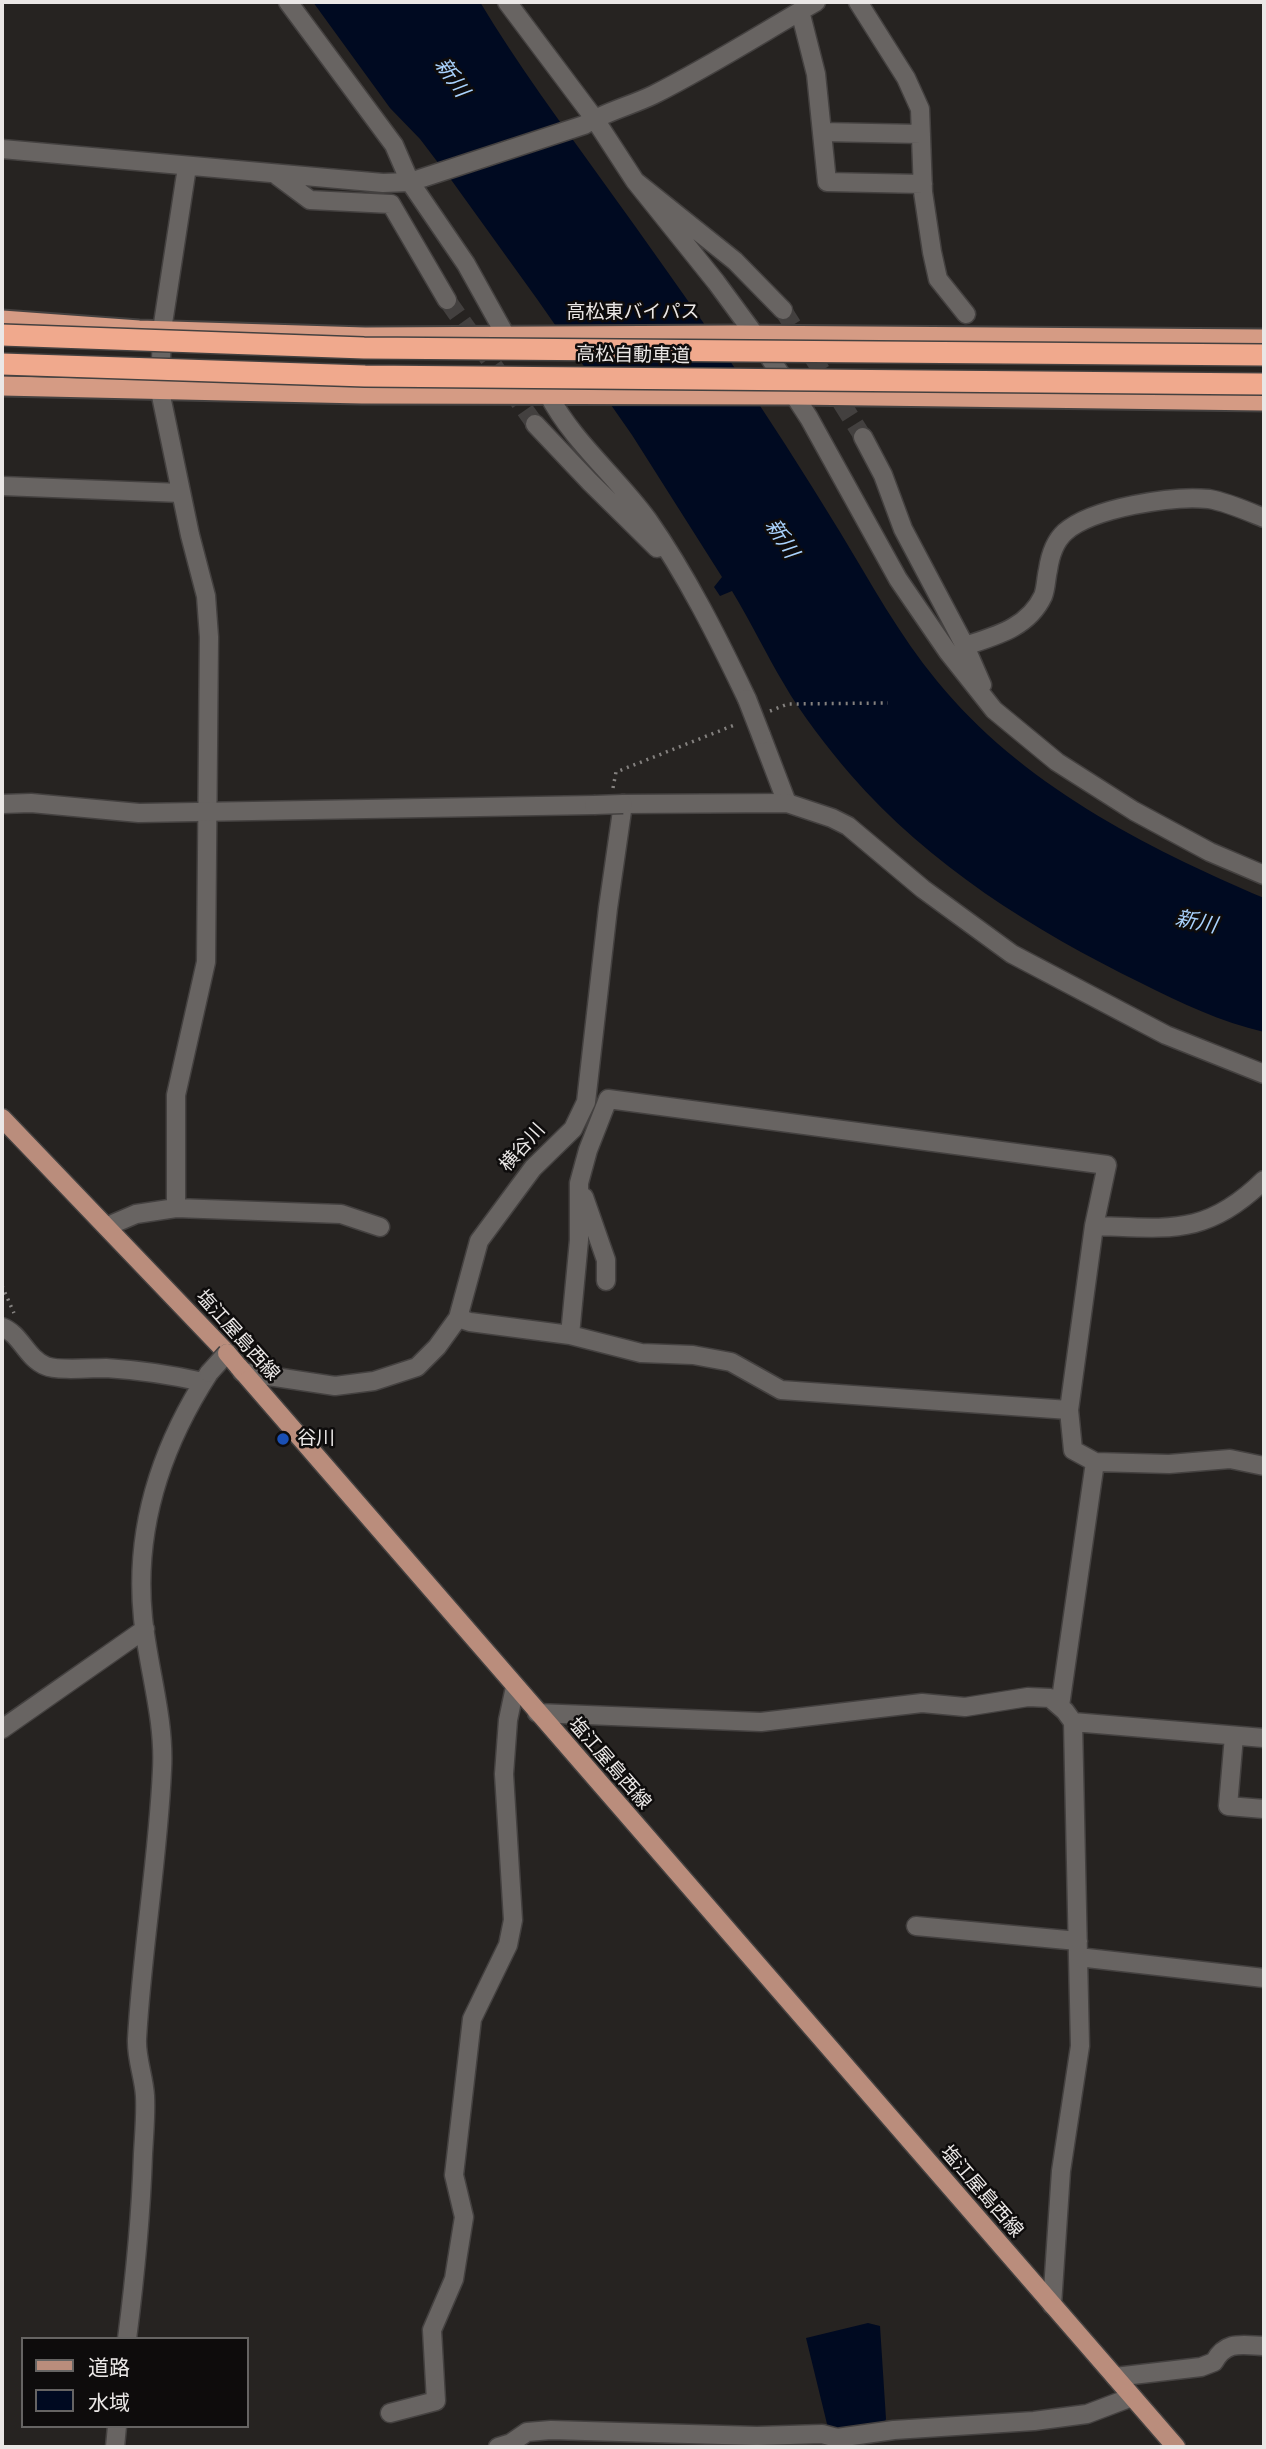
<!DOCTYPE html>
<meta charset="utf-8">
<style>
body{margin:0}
#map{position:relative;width:1266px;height:2449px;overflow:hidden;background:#262321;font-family:Signika,"Noto Sans JP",sans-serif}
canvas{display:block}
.frame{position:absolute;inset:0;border:4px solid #eae7e6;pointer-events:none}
.legend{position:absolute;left:21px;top:2337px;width:228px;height:91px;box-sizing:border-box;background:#0e0c0c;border:2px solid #666463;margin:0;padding:9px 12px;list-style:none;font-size:21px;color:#eae7e6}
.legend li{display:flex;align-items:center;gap:14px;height:35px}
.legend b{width:35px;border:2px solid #666463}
</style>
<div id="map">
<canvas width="1266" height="2449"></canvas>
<div class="frame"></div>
<ul class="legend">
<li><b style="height:9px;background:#ba8d7c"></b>道路</li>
<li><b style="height:19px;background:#000a21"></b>水域</li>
</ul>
</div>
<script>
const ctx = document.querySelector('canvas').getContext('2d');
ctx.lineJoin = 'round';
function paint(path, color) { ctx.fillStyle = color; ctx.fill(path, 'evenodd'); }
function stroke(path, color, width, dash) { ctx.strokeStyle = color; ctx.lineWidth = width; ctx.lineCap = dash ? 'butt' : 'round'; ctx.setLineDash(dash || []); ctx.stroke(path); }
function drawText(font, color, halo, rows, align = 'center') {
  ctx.font = font + ' Signika,"Noto Sans JP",sans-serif'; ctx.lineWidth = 5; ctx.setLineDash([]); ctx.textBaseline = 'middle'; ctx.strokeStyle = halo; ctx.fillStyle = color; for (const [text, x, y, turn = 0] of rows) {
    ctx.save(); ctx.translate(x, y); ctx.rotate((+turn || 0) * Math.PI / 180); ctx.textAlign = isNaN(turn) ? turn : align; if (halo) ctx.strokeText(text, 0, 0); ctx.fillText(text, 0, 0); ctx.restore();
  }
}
const water = new Path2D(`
 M 313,2 L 480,2 C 518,65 561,123 604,183 C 646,241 687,299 728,358 C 767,415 804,473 840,532 C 871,583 899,635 937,681 C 1021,784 1144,847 1264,898 L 1264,1032 C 1221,1022 1181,1003 1141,983 C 1033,930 930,866 850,774 C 828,748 801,714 784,684 C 766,654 751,622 732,591 L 720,596 L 714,587 L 722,577 L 632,435 L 537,299 L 452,181 L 420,139 L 390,108 Z
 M 868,2323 L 880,2326 L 886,2419 L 883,2426 L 836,2432 L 828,2428 L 806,2338 Z`);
const minorTunnel = new Path2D(`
 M 447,300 L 535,424
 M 783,310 L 863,437`);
const path = new Path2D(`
 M 770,711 L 788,704 L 888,703
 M 613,788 L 616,772 L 737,724
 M 2,1286 L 14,1313`);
const minor = new Path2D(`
 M 288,2 L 394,145 L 410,182 L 466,264 L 506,336
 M 507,2 L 594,118 L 635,181 L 735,261 L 783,310
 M 858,2 L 906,78 L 920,109 L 923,192 L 932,252 L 938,279 L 966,314
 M 800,11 L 816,74 L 827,182 L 923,184
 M 822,132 L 921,134
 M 2,149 L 383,183 L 410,182 L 584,125 C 605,112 630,106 653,95 C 709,67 762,33 816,2
 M 275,174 L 310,200 L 391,204 L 447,300
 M 635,181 L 716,282 L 755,335 L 809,418 L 898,579 L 948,652 L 994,710 L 1057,762 L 1134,811 L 1210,852 L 1264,875
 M 548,394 C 573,442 616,476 648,520 C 687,576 718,638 747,699
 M 535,424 L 590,482 L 657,548
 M 863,437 L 883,475 L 903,529 L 965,646 L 982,685
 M 2,486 L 181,493
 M 965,646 C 995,636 1028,628 1043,596 C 1046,589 1046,578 1048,570 C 1050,556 1054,542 1065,532 C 1092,508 1173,495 1209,499 C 1227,502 1247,511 1264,518
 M 761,735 L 787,803
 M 584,1197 L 606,1260 L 606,1281
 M 176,1208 L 176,1095 L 206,962 L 209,637 L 206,596 L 190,535 L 160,391 L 162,330 L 187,167
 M 108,1226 L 136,1214 L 176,1208 L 341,1214 L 380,1227
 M 458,1318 L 479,1241 L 533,1168 L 573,1129 L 586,1102 L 608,908 L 623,804
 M 2,1327 C 21,1334 26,1358 46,1366 C 57,1371 92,1368 106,1368 C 138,1370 172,1375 203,1382
 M 570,1335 L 579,1240 L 579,1183 L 588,1150 L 608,1099 L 1107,1165 L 1094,1226
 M 242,1372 L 335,1386 L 374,1381 L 417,1367 L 437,1347 L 458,1318 L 470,1322 L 570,1335 L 641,1353 L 693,1355 L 731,1362 L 781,1390 L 1069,1410
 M 1095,1462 L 1073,1450 L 1069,1410 L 1094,1226 C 1169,1228 1206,1237 1264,1180
 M 1060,1706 L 1095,1462 L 1169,1464 L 1230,1459 L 1264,1466
 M 537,1713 L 761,1722 L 922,1703 L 965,1707 L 1028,1697 L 1050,1698 L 1065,1711 L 1073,1722 L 1078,1957
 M 1073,1722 L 1264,1738
 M 2,1729 L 145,1629
 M 1234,1736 L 1228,1806 L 1264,1809
 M 916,1926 L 1078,1941
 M 1052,2305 L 1061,2171 L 1080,2046 L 1078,1957 L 1264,1978
 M 127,2339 C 135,2277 141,2216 143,2154 C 144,2135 146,2115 145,2096 C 144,2077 136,2058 137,2039 C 142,1949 158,1860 162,1770 C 165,1719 148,1668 143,1618 C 134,1529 161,1447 209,1373
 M 1115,2377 L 1201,2367 L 1214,2362 C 1226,2340 1242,2345 1264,2346
 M 390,2413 L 436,2401 L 432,2330 L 454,2279 L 464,2217 L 454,2175 L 472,2019 L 508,1945 L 513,1920 L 504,1774 L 508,1720 L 515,1687
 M 115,2447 L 117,2426
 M 498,2447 L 511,2443 L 527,2432 L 551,2430 L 757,2436 L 822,2434 L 837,2438 L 894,2430 L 1034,2421 L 1087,2414 L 1132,2397`);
const tertiary = new Path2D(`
 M 2,804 L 31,803 L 139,813 L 594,805
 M 623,804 L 787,803 L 832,818 L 848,826 L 923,889 L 1012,954 L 1166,1035 L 1264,1074`);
const primary = new Path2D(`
 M 2,1118 L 227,1353
 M 238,1366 L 1176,2447`);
const trunk = new Path2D(`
 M 2,320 L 139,330 L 365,337 L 734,335 L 1264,339
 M 2,386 L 362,394 L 793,395 L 1264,401`);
const minorBridge = new Path2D(`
 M 747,699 L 761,735
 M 209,1373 L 227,1353`);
const tertiaryBridge = new Path2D(`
 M 594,805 L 623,804`);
const primaryBridge = new Path2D(`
 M 227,1353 L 238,1366`);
const motorwayBridge = new Path2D(`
 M 2,335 L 364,348 L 1264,355
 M 2,364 L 365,376 L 1264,384`);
const markers = [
 [283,1439,7,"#1a4fb4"]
];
const streetNames = [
 ["高松東バイパス",633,313],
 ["高松自動車道",633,356,1],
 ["横谷川",523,1148,-48],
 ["塩江屋島西線",237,1336,48],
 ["塩江屋島西線",609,1764,49],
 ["塩江屋島西線",981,2192,49]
];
const poiNames = [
 ["谷川",297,1439]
];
const waterNames = [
 ["新川",451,78,55],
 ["新川",781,539,57],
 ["新川",1196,923,11]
];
paint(water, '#000a21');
stroke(minorTunnel, '#43403f', 18, [18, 9]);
stroke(minor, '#444140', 21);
stroke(tertiary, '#444140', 21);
stroke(primary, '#444140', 21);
stroke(trunk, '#444140', 23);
stroke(path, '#84817f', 3.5, [2, 5]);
stroke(minor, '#686462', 18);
stroke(tertiary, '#686462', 18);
stroke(primary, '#ba8d7c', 18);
stroke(trunk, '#d59b84', 19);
stroke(minorBridge, '#444140', 21, []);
stroke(tertiaryBridge, '#444140', 21, []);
stroke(primaryBridge, '#444140', 21, []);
stroke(motorwayBridge, '#444140', 24, []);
stroke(minorBridge, '#686462', 18);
stroke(tertiaryBridge, '#686462', 18);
stroke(primaryBridge, '#ba8d7c', 18);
stroke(motorwayBridge, '#f0a98d', 21);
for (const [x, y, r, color] of markers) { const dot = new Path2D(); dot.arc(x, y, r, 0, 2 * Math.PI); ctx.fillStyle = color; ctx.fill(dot); stroke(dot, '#0e0c0c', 2.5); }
drawText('19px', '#eae7e6', '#0e0c0c', streetNames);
drawText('19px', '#eae7e6', '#0e0c0c', poiNames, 'left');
drawText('italic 21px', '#aad3fe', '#0e0c0c', waterNames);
</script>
